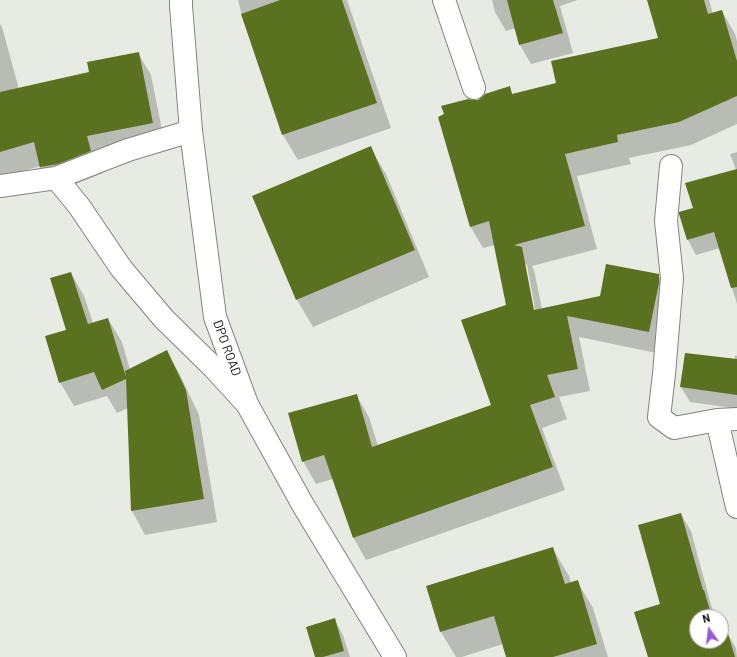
<!DOCTYPE html>
<style>
body{margin:0}
#map{position:relative;width:737px;height:657px;overflow:hidden;background:#e8ebe3;font-family:Barlow,sans-serif}
canvas{display:block}
.north{position:absolute;left:689px;top:609px;width:40px;height:40px;box-sizing:border-box;background:#fff;border:1px solid #a1a1a0;border-radius:50%;rotate:346deg;font-size:11px;font-weight:700;line-height:16px;text-align:center;color:#131411}
.north::after{content:'';display:block;margin:auto;width:14px;height:18px;background:#975cd3;clip-path:polygon(50% 0,100% 100%,50% 72%,0 100%)}
</style>
<div id="map">
<canvas width="737" height="657"></canvas>
<div class="north">N</div>
</div>
<script>
const ctx = document.querySelector('canvas').getContext('2d');
ctx.lineJoin = 'round';
function paint(path, color) { ctx.fillStyle = color; ctx.fill(path, 'evenodd'); }
function stroke(path, color, width, dash) { ctx.strokeStyle = color; ctx.lineWidth = width; ctx.lineCap = dash ? 'butt' : 'round'; ctx.setLineDash(dash || []); ctx.stroke(path); }
function drawText(font, color, halo, rows, align = 'center') {
  ctx.font = font + ' Barlow,sans-serif'; ctx.lineWidth = 3.5; ctx.setLineDash([]); ctx.textBaseline = 'middle'; ctx.strokeStyle = halo; ctx.fillStyle = color; for (const [text, x, y, turn = 0] of rows) {
    ctx.save(); ctx.translate(x, y); ctx.rotate((+turn || 0) * Math.PI / 180); ctx.textAlign = isNaN(turn) ? turn : align; if (halo) ctx.strokeText(text, 0, 0); ctx.fillText(text, 0, 0); ctx.restore();
  }
}
const shadow = new Path2D(`
 M 238,0 L 347,0 L 391,128 L 298,160 L 283,135 L 242,16 Z
 M 492,0 L 578,0 L 560,6 L 573,53 L 531,64 L 520,45 L 516,28 L 506,31 L 495,12 Z
 M 648,0 L 709,0 L 713,14 L 722,11 L 735,34 L 737,41 L 737,124 L 691,145 L 629,158 L 631,164 L 577,176 L 597,249 L 532,266 L 534,270 L 542,309 L 601,297 L 658,275 L 671,298 L 661,354 L 579,337 L 590,391 L 559,397 L 567,419 L 542,428 L 565,490 L 366,560 L 353,537 L 333,479 L 316,484 L 303,461 L 356,395 L 369,417 L 378,446 L 493,406 L 507,305 L 495,245 L 483,248 L 470,226 L 478,101 L 509,88 L 513,95 L 557,84 L 659,39 ZM 524,263 L 527,265 L 536,315 L 534,315 Z
 M 0,24 L 2,27 L 34,144 L 90,73 L 138,53 L 151,75 L 165,145 L 99,158 L 103,173 L 71,186 L 54,189 L 41,166 L 0,177 Z
 M 370,147 L 386,174 L 429,277 L 313,327 L 297,300 L 253,197 Z
 M 737,152 L 737,304 L 720,248 L 696,255 L 688,240 L 694,209 L 736,170 L 730,154 Z
 M 71,273 L 84,296 L 93,323 L 108,319 L 122,342 L 130,370 L 167,352 L 180,375 L 199,415 L 217,522 L 145,535 L 132,511 L 128,408 L 117,413 L 107,396 L 74,406 L 60,382 L 67,331 Z
 M 735,355 L 737,356 L 737,414 L 733,408 L 690,402 L 681,387 L 735,360 Z
 M 681,514 L 691,531 L 711,605 L 716,617 L 697,617 L 697,641 L 721,641 L 721,632 L 726,631 L 736,648 L 737,657 L 648,657 Z
 M 553,549 L 569,576 L 571,583 L 577,581 L 593,608 L 608,657 L 507,657 L 503,644 L 462,657 L 456,657 L 441,632 Z
 M 334,619 L 343,635 L 350,657 L 316,657 Z`);
const building = new Path2D(`
 M 280,0 L 342,0 L 377,103 L 282,135 L 241,14 Z
 M 507,0 L 553,0 L 563,33 L 519,45 Z
 M 647,0 L 704,0 L 708,14 L 722,10 L 737,61 L 737,96 L 679,122 L 617,135 L 618,142 L 565,154 L 585,226 L 514,245 L 522,247 L 534,310 L 600,296 L 606,264 L 659,274 L 659,283 L 649,332 L 567,316 L 578,369 L 547,375 L 555,397 L 530,405 L 553,467 L 353,538 L 324,455 L 302,462 L 288,413 L 357,394 L 372,447 L 491,405 L 461,320 L 506,305 L 489,221 L 470,227 L 438,117 L 444,114 L 441,106 L 468,99 L 472,100 L 478,100 L 483,96 L 485,94 L 510,86 L 512,94 L 556,83 L 551,61 L 658,38 Z
 M 139,52 L 153,123 L 87,136 L 91,151 L 58,164 L 41,167 L 40,168 L 34,142 L 0,152 L 0,92 L 89,72 L 87,62 Z
 M 371,146 L 415,250 L 296,300 L 252,196 Z
 M 737,169 L 737,287 L 731,288 L 714,232 L 687,240 L 679,214 L 679,212 L 693,208 L 685,183 Z
 M 71,272 L 88,324 L 108,318 L 126,377 L 125,371 L 167,350 L 186,390 L 204,499 L 131,511 L 126,379 L 102,390 L 94,372 L 59,383 L 45,336 L 66,330 L 50,278 Z
 M 685,353 L 737,359 L 737,395 L 680,387 Z
 M 681,513 L 703,590 L 704,590 L 712,617 L 697,617 L 697,641 L 721,641 L 721,632 L 727,630 L 735,657 L 648,657 L 634,612 L 660,604 L 638,525 Z
 M 553,547 L 565,584 L 578,580 L 597,644 L 553,657 L 506,657 L 494,616 L 440,632 L 426,586 Z
 M 335,618 L 344,651 L 323,657 L 315,657 L 306,627 Z`);
const minor = new Path2D(`
 M 444,0 L 474,88
 M 671,166 L 666,221 L 672,278 L 664,374 L 659,417 L 674,428 L 717,420 L 737,419
 M 56,178 L 128,150 L 191,131
 M 0,186 L 56,178 L 79,206 L 121,268 L 164,319 L 214,368 L 247,404
 M 717,420 L 737,507`);
const tertiary = new Path2D(`
 M 181,0 L 181,6 L 191,131 L 215,317 L 247,404 L 303,505 L 395,657`);
const streetNames = [
 ["DPO ROAD",227,348,70]
];
paint(shadow, '#0003');
paint(building, '#5a721f');
stroke(minor, '#81847d', 24);
stroke(tertiary, '#81847d', 24);
stroke(minor, '#fff', 22);
stroke(tertiary, '#fff', 22);
drawText('13px', '#131411', '#fff', streetNames);
</script>
